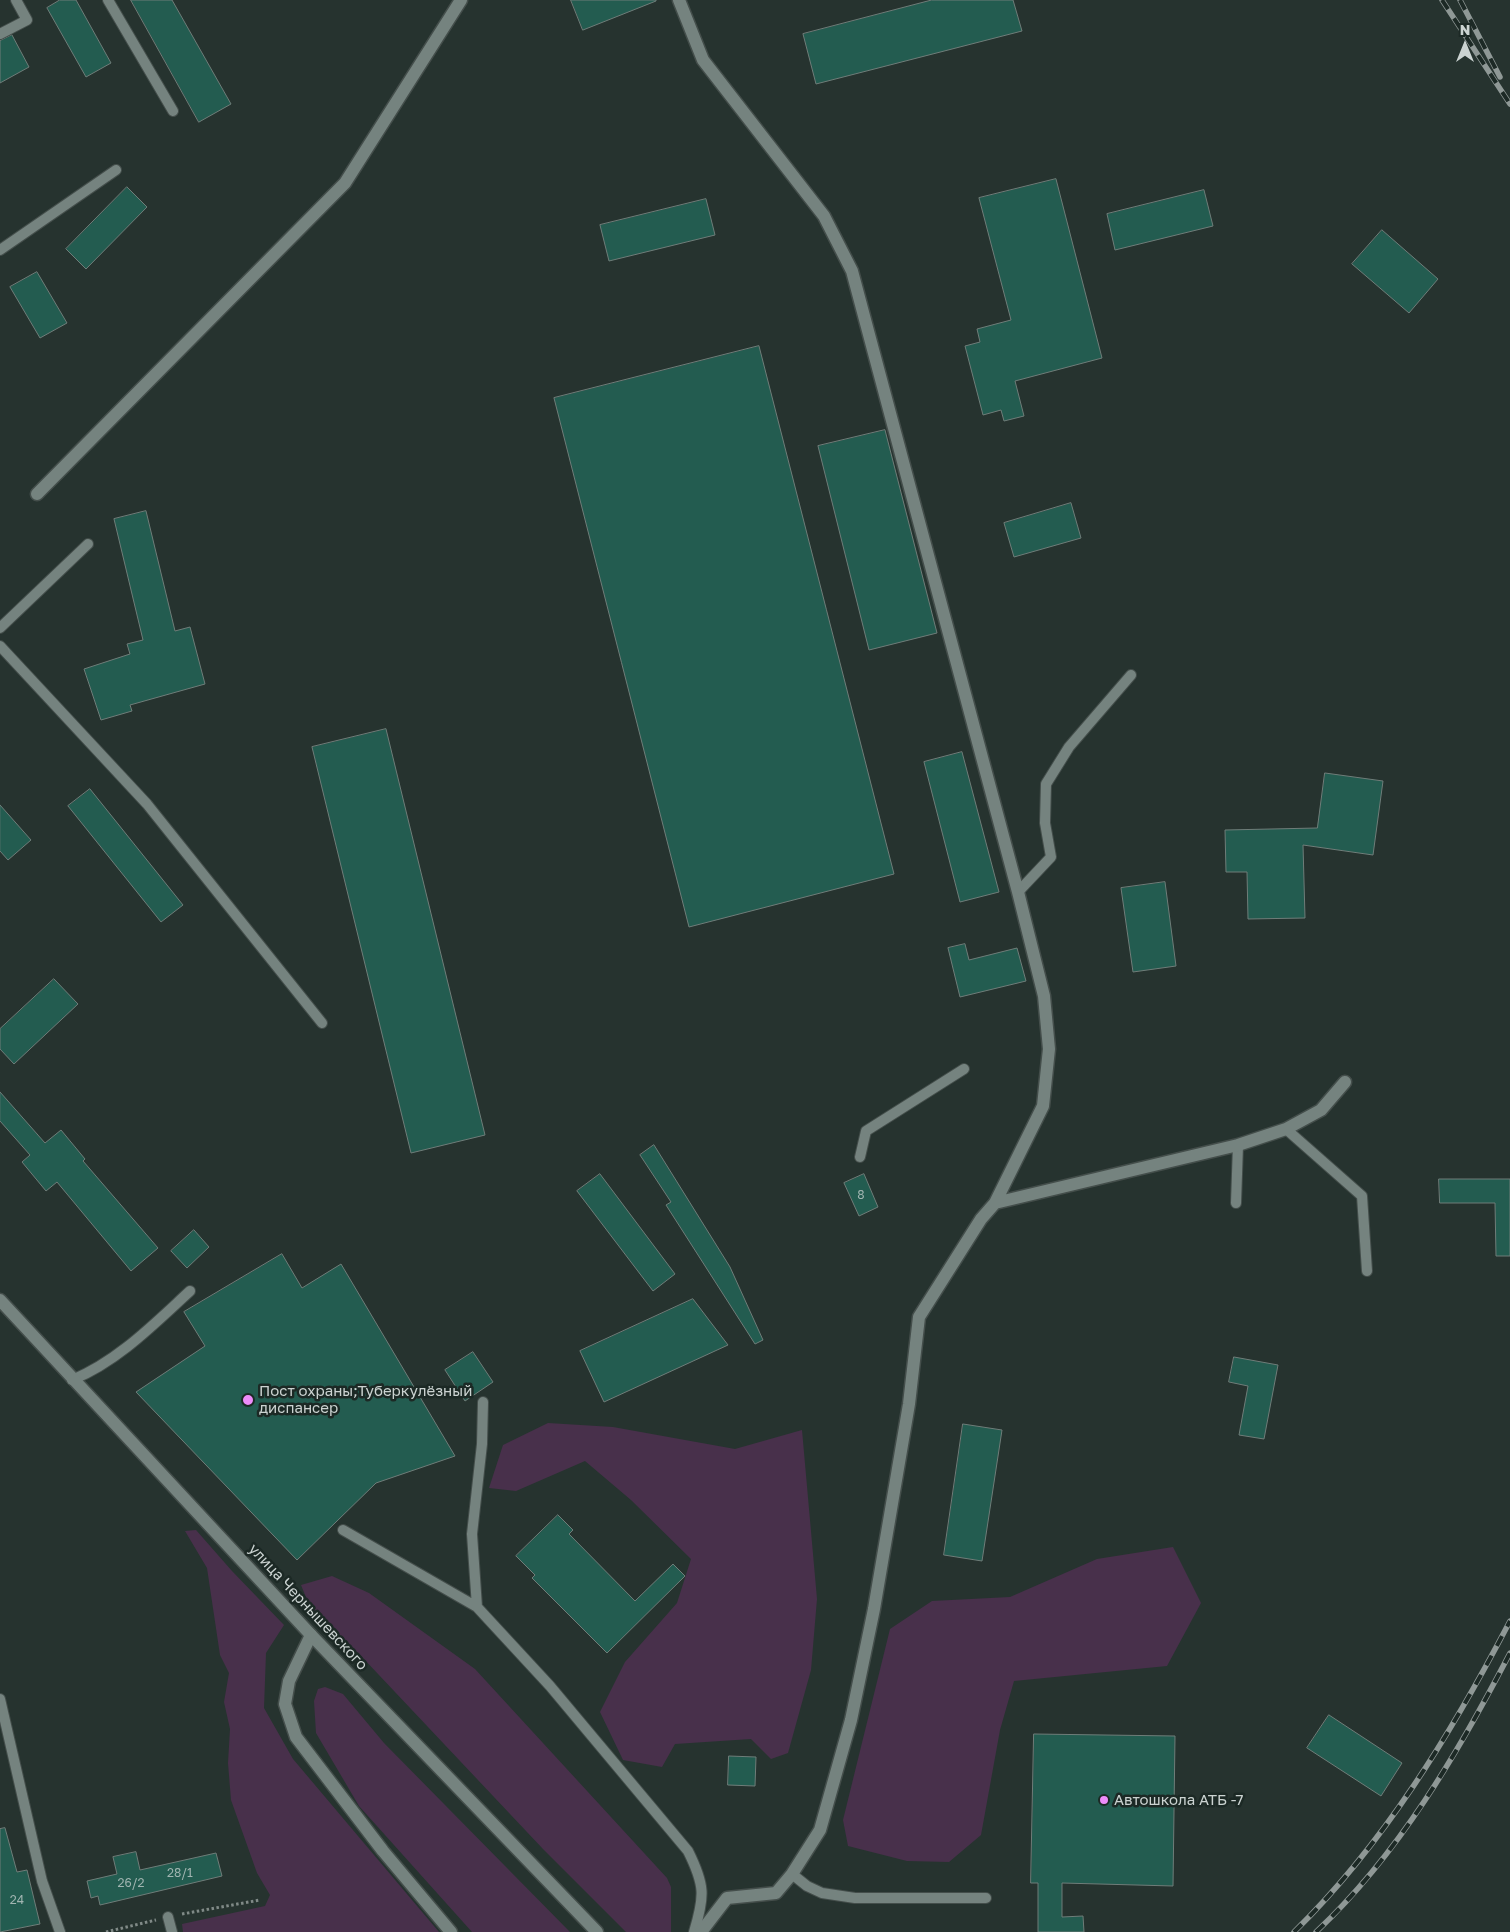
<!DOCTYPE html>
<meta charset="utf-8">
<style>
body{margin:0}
#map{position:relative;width:1510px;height:1932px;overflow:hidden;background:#26332f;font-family:"Golos Text",sans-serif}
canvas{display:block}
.north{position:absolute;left:1440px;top:20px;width:50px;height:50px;-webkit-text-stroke:4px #1c2925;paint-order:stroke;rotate:0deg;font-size:14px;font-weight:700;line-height:20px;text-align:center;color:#cbd3d1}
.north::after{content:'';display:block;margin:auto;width:18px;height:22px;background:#cbd3d1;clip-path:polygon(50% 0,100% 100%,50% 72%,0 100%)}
</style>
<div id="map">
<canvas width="1510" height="1932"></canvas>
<div class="north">N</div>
</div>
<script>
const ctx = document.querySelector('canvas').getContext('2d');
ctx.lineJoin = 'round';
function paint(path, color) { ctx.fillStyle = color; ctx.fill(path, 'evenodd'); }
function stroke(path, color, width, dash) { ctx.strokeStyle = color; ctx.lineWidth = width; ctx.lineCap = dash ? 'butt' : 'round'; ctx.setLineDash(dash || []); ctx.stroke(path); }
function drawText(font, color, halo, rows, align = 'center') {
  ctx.font = font + ' "Golos Text",sans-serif'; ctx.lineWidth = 5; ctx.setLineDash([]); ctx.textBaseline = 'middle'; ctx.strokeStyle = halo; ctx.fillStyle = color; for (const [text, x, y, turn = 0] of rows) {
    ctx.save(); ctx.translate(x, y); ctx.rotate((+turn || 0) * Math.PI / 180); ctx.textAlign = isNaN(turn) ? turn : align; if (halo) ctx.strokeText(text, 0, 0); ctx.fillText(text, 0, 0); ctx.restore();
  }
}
const green = new Path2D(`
 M 548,1423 L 613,1427 L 735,1449 L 802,1430 L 817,1599 L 811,1670 L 788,1753 L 771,1759 L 751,1739 L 675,1744 L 662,1767 L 623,1760 L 600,1712 L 625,1662 L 677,1603 L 691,1559 L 631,1500 L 585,1461 L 516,1491 L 489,1488 L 503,1445 Z
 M 196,1530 L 232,1571 L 284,1625 L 266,1653 L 264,1708 L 293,1759 L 439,1932 L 183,1932 L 182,1924 L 265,1906 L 270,1895 L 257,1873 L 231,1800 L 228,1763 L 230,1729 L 224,1702 L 229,1673 L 220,1655 L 207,1568 L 185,1531 Z
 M 1173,1547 L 1201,1603 L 1167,1666 L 1014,1681 L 1000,1730 L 981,1835 L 949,1862 L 907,1861 L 848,1846 L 843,1820 L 890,1629 L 932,1601 L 1010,1597 L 1097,1559 Z
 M 332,1576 L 369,1593 L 475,1669 L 667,1878 L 671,1887 L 671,1932 L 626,1932 L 543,1849 L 362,1657 L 310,1607 L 301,1585 Z
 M 325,1687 L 343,1694 L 384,1743 L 570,1932 L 472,1932 L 359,1806 L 316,1733 L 314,1701 L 318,1689 Z`);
const building = new Path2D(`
 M 60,0 L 76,0 L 111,63 L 86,77 L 47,8 Z
 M 131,0 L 172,0 L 231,104 L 199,122 Z
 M 571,0 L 656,0 L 656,1 L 583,30 Z
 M 932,0 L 1013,0 L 1022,31 L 816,84 L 803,34 Z
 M 12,35 L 29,67 L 0,83 L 0,41 Z
 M 1056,179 L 1102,358 L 1015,381 L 1024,416 L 1004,421 L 1001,410 L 983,415 L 965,346 L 980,342 L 977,329 L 1011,320 L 979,198 Z
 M 127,187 L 147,207 L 86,269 L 66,249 Z
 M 1204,190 L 1213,226 L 1115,250 L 1107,214 Z
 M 706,199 L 715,235 L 609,261 L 600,225 Z
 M 1382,230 L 1438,279 L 1409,313 L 1352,264 Z
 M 37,272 L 67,323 L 40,338 L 10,287 Z
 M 759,346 L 894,874 L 689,927 L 554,398 Z
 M 885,430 L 937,633 L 869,650 L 818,446 Z
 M 1071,503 L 1081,538 L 1014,557 L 1004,523 Z
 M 146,511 L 175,631 L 190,627 L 205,684 L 130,705 L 132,711 L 101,720 L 84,669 L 130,654 L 127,644 L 143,640 L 114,519 Z
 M 386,729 L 485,1135 L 411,1153 L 312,747 Z
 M 962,752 L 999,892 L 960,902 L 924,762 Z
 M 1325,773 L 1383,781 L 1373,855 L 1303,845 L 1305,918 L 1248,919 L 1247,872 L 1226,872 L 1225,830 L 1317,828 Z
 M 90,789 L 183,905 L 161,922 L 68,806 Z
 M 0,805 L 31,840 L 8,860 L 0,851 Z
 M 1165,882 L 1176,966 L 1133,972 L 1121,888 Z
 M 965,944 L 969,960 L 1017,948 L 1026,981 L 960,997 L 948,948 Z
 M 54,979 L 78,1004 L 14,1064 L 0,1049 L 0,1029 Z
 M 0,1092 L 45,1143 L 61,1130 L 85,1159 L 83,1161 L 158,1248 L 131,1271 L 57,1182 L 46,1191 L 22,1162 L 30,1155 L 0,1121 Z
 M 654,1145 L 730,1267 L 763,1340 L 755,1344 L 666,1205 L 671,1202 L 640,1155 Z
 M 600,1174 L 675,1274 L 653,1291 L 577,1191 Z
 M 864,1174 L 878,1207 L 859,1216 L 844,1183 Z
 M 1439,1179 L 1510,1179 L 1510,1256 L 1496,1256 L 1495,1203 L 1440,1203 Z
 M 194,1230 L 209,1247 L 187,1268 L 171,1251 Z
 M 282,1254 L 302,1288 L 341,1264 L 455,1456 L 376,1483 L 297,1560 L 136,1392 L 205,1346 L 184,1312 Z
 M 693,1299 L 728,1345 L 604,1402 L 580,1351 Z
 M 473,1352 L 493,1382 L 465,1401 L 445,1370 Z
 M 1234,1357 L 1278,1365 L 1264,1439 L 1239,1435 L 1248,1386 L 1229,1382 Z
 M 963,1424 L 1002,1430 L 982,1561 L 944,1555 Z
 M 558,1515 L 573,1530 L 569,1534 L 635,1601 L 673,1564 L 685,1576 L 607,1653 L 532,1578 L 535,1575 L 516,1556 Z
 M 1329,1715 L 1402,1763 L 1381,1796 L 1307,1748 Z
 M 1034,1734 L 1175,1736 L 1173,1886 L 1062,1883 L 1062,1917 L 1083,1916 L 1084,1932 L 1038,1932 L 1038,1883 L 1031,1883 Z
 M 729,1756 L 756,1757 L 755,1786 L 728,1785 Z
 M 5,1828 L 17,1872 L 27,1870 L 40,1924 L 0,1932 L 0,1829 Z
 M 136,1852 L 140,1870 L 216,1853 L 222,1876 L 100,1905 L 98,1896 L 91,1898 L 87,1881 L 117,1874 L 113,1857 Z`);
const path = new Path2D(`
 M 182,1914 L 260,1900
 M 106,1932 L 156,1920`);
const service = new Path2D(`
 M 108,0 L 173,111
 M 0,34 L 27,20 L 16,0
 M 0,250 L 116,170
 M 0,628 L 88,544
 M 0,646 L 147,804 L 322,1023
 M 1018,892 L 1051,857 L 1045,823 L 1046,784 L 1069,747 L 1131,675
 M 1286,1129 L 1362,1196 L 1367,1271
 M 860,1157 L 866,1131 L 964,1069
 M 1236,1203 L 1238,1145
 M 72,1380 C 118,1361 154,1324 190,1291
 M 343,1530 L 477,1607 L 550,1686 L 688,1851 C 705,1885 705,1896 694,1932
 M 477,1607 L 472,1534 L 482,1444 L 483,1402
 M 0,1699 L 42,1881 L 60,1932
 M 792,1874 L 807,1886 L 822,1893 L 855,1898 L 986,1898
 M 168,1917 L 172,1932`);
const minor = new Path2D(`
 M 679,0 L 703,60 L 824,216 L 852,271 L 1018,892 L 1044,996 L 1049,1049 L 1043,1106 L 995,1203 L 981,1219 L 919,1317 L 909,1404 L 874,1609 L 851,1720 L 820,1830 L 792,1874 L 776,1893 L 727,1898 L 701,1932
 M 37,494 L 345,183 L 461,0
 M 995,1203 L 1238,1145 L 1286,1129 L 1321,1110 L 1345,1082
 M 311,1635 L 289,1681 L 285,1704 L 296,1737 L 383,1851 L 451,1932`);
const secondary = new Path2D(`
 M 0,1300 L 311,1635 L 597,1932`);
const rail = new Path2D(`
 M 1442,0 L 1510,104
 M 1460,0 L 1500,77
 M 1294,1932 C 1384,1844 1452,1732 1510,1621
 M 1316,1932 C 1399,1854 1458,1753 1510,1653`);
const markers = [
 [248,1400,6,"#ed8cf9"],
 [1104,1800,5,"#ed8cf9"]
];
const numberNames = [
 ["8",861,1195],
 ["28/1",180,1873],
 ["26/2",131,1883],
 ["24",17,1900]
];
const poiNames = [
 ["Пост охраны;Туберкулёзный",259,1391],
 ["диспансер",259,1408],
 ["Автошкола АТБ -7",1114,1800]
];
const streetNames = [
 ["улица Чернышевского",308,1607,47]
];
paint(green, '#48304b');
paint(building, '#235c50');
stroke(building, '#6f7d79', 1);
stroke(service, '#444e4b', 12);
stroke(minor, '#444e4b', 15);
stroke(secondary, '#444e4b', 15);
stroke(path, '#808a87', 3, [2.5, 2.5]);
stroke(service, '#75837f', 10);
stroke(minor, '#75837f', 12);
stroke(secondary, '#75837f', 12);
stroke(rail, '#8f9896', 5.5);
stroke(rail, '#1c2925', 4, [11]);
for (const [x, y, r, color] of markers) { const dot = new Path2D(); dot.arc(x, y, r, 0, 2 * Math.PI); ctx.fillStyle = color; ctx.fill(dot); stroke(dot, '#1c2925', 2); }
drawText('12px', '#a1b5b1', null, numberNames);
drawText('15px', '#cbd3d1', '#1c2925', poiNames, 'left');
drawText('15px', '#cbd3d1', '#1c2925', streetNames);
</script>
